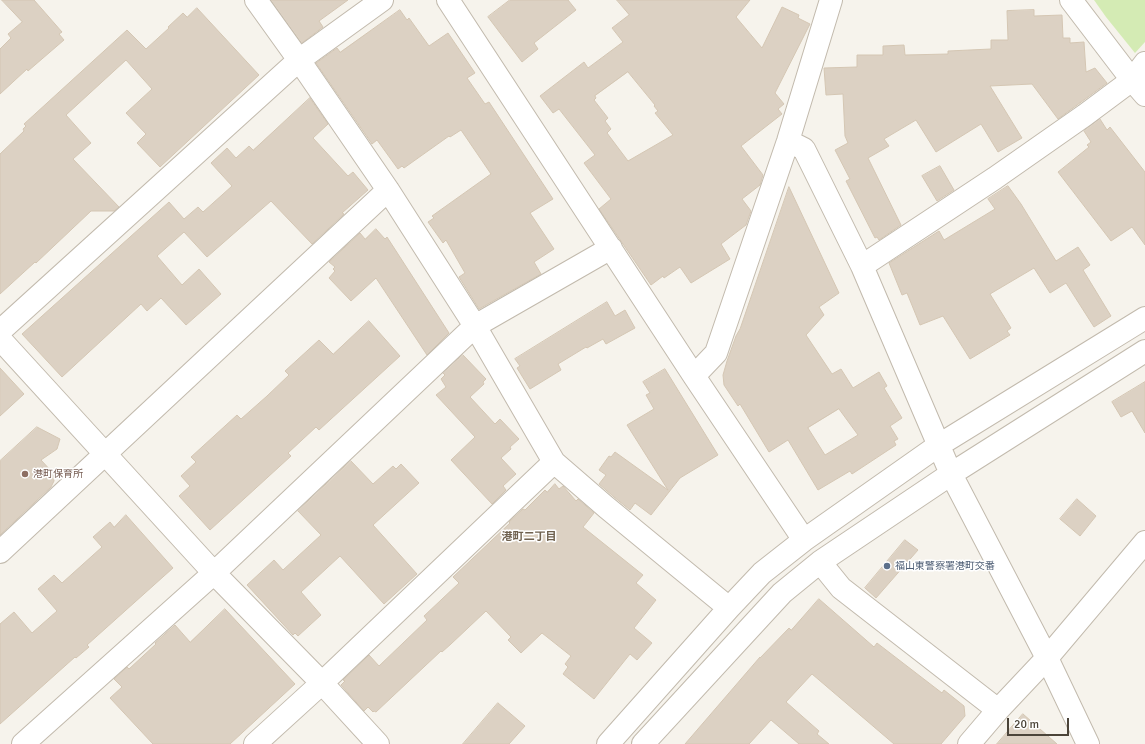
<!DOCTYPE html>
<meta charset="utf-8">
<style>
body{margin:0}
#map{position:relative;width:1145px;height:744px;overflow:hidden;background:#f6f3ec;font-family:Signika,sans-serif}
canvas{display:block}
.scale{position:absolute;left:1007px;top:718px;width:62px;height:18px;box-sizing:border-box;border:2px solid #4b4439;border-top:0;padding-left:5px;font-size:12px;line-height:14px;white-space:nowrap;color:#4b4439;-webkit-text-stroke:3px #fff;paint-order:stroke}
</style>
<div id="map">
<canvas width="1145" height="744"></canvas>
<div class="scale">20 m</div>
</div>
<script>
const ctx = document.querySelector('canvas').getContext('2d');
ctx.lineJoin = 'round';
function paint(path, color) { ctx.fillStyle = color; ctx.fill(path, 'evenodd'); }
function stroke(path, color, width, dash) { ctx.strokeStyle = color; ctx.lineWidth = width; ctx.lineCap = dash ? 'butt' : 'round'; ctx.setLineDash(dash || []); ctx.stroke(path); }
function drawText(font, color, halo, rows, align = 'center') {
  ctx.font = font + ' Signika,"Noto Sans JP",sans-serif'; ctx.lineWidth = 3; ctx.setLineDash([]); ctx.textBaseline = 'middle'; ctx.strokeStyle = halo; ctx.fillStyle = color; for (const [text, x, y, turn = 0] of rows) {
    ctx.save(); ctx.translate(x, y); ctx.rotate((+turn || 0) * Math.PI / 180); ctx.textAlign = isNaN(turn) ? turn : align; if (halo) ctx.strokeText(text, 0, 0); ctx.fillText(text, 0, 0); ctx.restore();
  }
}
const green = new Path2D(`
 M 1094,0 L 1145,0 L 1145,42 L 1135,53 L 1106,17 Z`);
const building = new Path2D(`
 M 2,0 L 34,0 L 62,32 L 59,34 L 64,40 L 28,71 L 27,69 L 0,94 L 0,49 L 11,38 L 8,34 L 22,22 Z
 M 271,0 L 348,0 L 319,21 L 323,27 L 302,43 Z
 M 510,0 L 568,0 L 576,10 L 534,43 L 538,49 L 522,62 L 488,17 Z
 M 617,0 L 750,0 L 736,17 L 762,48 L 782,7 L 799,15 L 798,18 L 810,24 L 775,93 L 784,104 L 778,109 L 782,114 L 741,146 L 763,175 L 760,185 L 742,199 L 751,211 L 746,225 L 721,244 L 730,259 L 691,283 L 680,267 L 664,278 L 663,276 L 651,285 L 599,209 L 611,199 L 584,163 L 595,155 L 559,109 L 553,113 L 540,96 L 584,62 L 588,68 L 623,42 L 612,28 L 629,15 ZM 628,72 L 655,105 L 654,106 L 658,111 L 655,113 L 673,135 L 628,161 L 607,133 L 611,129 L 605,121 L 608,118 L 594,100 L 596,98 L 595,96 Z
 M 197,8 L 259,75 L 160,167 L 137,143 L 146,134 L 126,113 L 152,89 L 126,60 L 66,115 L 91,143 L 73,159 L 119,207 L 114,211 L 91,211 L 36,263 L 35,262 L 0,294 L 0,154 L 24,131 L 23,129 L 26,126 L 24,124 L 127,30 L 146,49 L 169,28 L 168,27 L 183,13 L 187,17 Z
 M 400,10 L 407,20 L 409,18 L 429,46 L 448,33 L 475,73 L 467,78 L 485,104 L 489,102 L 553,199 L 530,213 L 554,249 L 534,262 L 541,274 L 479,309 L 459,277 L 465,273 L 446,240 L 443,243 L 428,222 L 434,218 L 432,216 L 491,174 L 461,130 L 450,137 L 449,136 L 404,168 L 402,166 L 398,169 L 377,140 L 372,144 L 316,63 L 337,48 L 340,52 Z
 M 1034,10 L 1034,16 L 1062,15 L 1063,38 L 1070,38 L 1070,43 L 1084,42 L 1086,72 L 1095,68 L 1107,83 L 1058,119 L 1032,84 L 990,86 L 1022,138 L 998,152 L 981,124 L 936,152 L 916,120 L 884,139 L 889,146 L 868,158 L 901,225 L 879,240 L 877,237 L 875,238 L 846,181 L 850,179 L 835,150 L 848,143 L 845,136 L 843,94 L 826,95 L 824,68 L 857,67 L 857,55 L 883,55 L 883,46 L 904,45 L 905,55 L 948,54 L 948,51 L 991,49 L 991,40 L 1008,40 L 1007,11 Z
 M 310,98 L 328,124 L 313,138 L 348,176 L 353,172 L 368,190 L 342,213 L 344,214 L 312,244 L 271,201 L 207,257 L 184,232 L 157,256 L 182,285 L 199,269 L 221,294 L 186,325 L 161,298 L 147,311 L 141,304 L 62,377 L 22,334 L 169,202 L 184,219 L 198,207 L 203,212 L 232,186 L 211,163 L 227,148 L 236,158 L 249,146 L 253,150 Z
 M 1100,119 L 1107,130 L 1110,127 L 1145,172 L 1145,245 L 1132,227 L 1111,241 L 1058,172 L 1089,147 L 1087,145 L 1091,142 L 1084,131 Z
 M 940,166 L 954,190 L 937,201 L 922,176 Z
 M 1008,186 L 1021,204 L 1056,261 L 1078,247 L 1090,265 L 1083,270 L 1111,316 L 1094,327 L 1066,283 L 1050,293 L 1034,268 L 990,294 L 1011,328 L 1007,331 L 1010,335 L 970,359 L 943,316 L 920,325 L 907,293 L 902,295 L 889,263 L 939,231 L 944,240 L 995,209 L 988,199 Z
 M 789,187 L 839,293 L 819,307 L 824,315 L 806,335 L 832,374 L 841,369 L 853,388 L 879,372 L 887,386 L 884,388 L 902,418 L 890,426 L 898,439 L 894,441 L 896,445 L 852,474 L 850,471 L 818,490 L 788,440 L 769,452 L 740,404 L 738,406 L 724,385 L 723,375 L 727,361 L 736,336 L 740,329 ZM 839,409 L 858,435 L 825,455 L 808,428 Z
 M 376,229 L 385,239 L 387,237 L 449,333 L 427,355 L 376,278 L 351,301 L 329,278 L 335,271 L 333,269 L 335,267 L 329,262 L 360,233 L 365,239 Z
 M 607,302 L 615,316 L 625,310 L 635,328 L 606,344 L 603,339 L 587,348 L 586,347 L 558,364 L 561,370 L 530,389 L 517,368 L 520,366 L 515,359 Z
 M 369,321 L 400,356 L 319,430 L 316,427 L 288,453 L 291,456 L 210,530 L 179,496 L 190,486 L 181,476 L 196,462 L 191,457 L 237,415 L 241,419 L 267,396 L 289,375 L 285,371 L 319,340 L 333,354 Z
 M 463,355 L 486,379 L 483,382 L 484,384 L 470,397 L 495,424 L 500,419 L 519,439 L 510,447 L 511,449 L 501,458 L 516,474 L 503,486 L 506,490 L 492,504 L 451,460 L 475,437 L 436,395 L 446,387 L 441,379 L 445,375 L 443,373 Z
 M 0,368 L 24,394 L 0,416 Z
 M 665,369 L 718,455 L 680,478 L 651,515 L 635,503 L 630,510 L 614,497 L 599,484 L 606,475 L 599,470 L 609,456 L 611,457 L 615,452 L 668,490 L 627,425 L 654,409 L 646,395 L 650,393 L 643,382 Z
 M 1145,382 L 1145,433 L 1132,411 L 1121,417 L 1112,402 Z
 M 37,427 L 60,439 L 57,449 L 41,460 L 53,473 L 54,481 L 51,487 L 0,535 L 0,461 Z
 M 351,461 L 373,484 L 393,466 L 396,469 L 401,464 L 419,483 L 373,525 L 417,574 L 384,604 L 340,556 L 301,592 L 321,615 L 298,636 L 295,633 L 293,635 L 247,585 L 274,560 L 283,570 L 321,535 L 298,511 Z
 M 555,484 L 559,489 L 563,486 L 576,501 L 578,499 L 594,513 L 583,527 L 643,575 L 636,583 L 656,600 L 634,628 L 652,643 L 637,660 L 630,654 L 594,699 L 563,674 L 568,667 L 565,664 L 571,656 L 542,633 L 521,653 L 508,640 L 511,637 L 486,611 L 451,644 L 442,652 L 441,651 L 376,712 L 374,711 L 373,712 L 368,707 L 364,711 L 341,685 L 345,681 L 343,680 L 369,655 L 379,666 L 427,620 L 424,616 L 459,583 L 453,577 L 510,523 L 509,522 L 523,509 L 525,510 L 545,490 L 547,492 Z
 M 1077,499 L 1096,516 L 1080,536 L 1060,519 Z
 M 126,515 L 173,568 L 87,645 L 89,647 L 76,658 L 75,657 L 0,724 L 0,624 L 14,612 L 32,633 L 57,611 L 38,589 L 54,575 L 62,583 L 102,547 L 93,537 L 110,522 L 114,527 Z
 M 905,540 L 918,550 L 876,598 L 865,588 Z
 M 819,599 L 874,647 L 877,643 L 942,693 L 944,690 L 964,706 L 965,716 L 941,744 L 894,744 L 812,674 L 786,702 L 819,731 L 817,734 L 829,744 L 799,744 L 771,720 L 749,744 L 685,744 L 760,657 L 760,658 L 789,628 L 791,630 Z
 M 225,609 L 295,684 L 230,744 L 153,744 L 110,698 L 122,687 L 114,679 L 127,667 L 129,669 L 156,644 L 155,643 L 175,625 L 190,642 Z
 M 498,703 L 525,726 L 509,744 L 463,744 Z
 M 1023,714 L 1057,744 L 997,744 Z`);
const minor = new Path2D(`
 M 256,0 L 299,60 L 388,190 L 475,326 L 554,462 L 606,507 L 729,608
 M 448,0 L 694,376 L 804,540
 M 1071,0 L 1132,80 L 1145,95
 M 788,141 L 804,149 L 862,266 L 951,474 L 1047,658 L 1088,744
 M 862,266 L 995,178 L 1085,115 L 1132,80 L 1145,63
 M 0,331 L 299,60 L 382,0
 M 0,339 L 214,573 L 322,683 L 378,744
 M 694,376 L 716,353 L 788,141 L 831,0
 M 0,552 L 388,190
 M 820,562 L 841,588 L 998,710 L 1047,658 L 1145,542
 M 23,744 L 214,573 L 475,326 L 611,248
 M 255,744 L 322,683 L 554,462
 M 608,744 L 729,608 L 762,573 L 804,540 L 939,445 L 1145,318
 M 643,744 L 782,593 L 820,562 L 951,474 L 1145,351
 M 969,744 L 998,710`);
const markers = [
 [25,474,4,"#8d6e63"],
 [887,566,4,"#5c6f8a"]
];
const educationNames = [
 ["港町保育所",33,474]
];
const serviceNames = [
 ["福山東警察署港町交番",895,566]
];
const neighbourhoodNames = [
 ["港町二丁目",529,537]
];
paint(green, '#d4ebb4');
paint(building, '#dcd1c3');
stroke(building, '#d4c6b3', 1);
stroke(minor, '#c2baad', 24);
stroke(minor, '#fff', 22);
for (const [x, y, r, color] of markers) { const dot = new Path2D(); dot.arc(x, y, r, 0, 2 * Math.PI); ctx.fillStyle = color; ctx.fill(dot); stroke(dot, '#fff', 1.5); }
drawText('10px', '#785e54', '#fff', educationNames, 'left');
drawText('10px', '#4e5e75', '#fff', serviceNames, 'left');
drawText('bold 11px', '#6f614f', '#fff', neighbourhoodNames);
</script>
